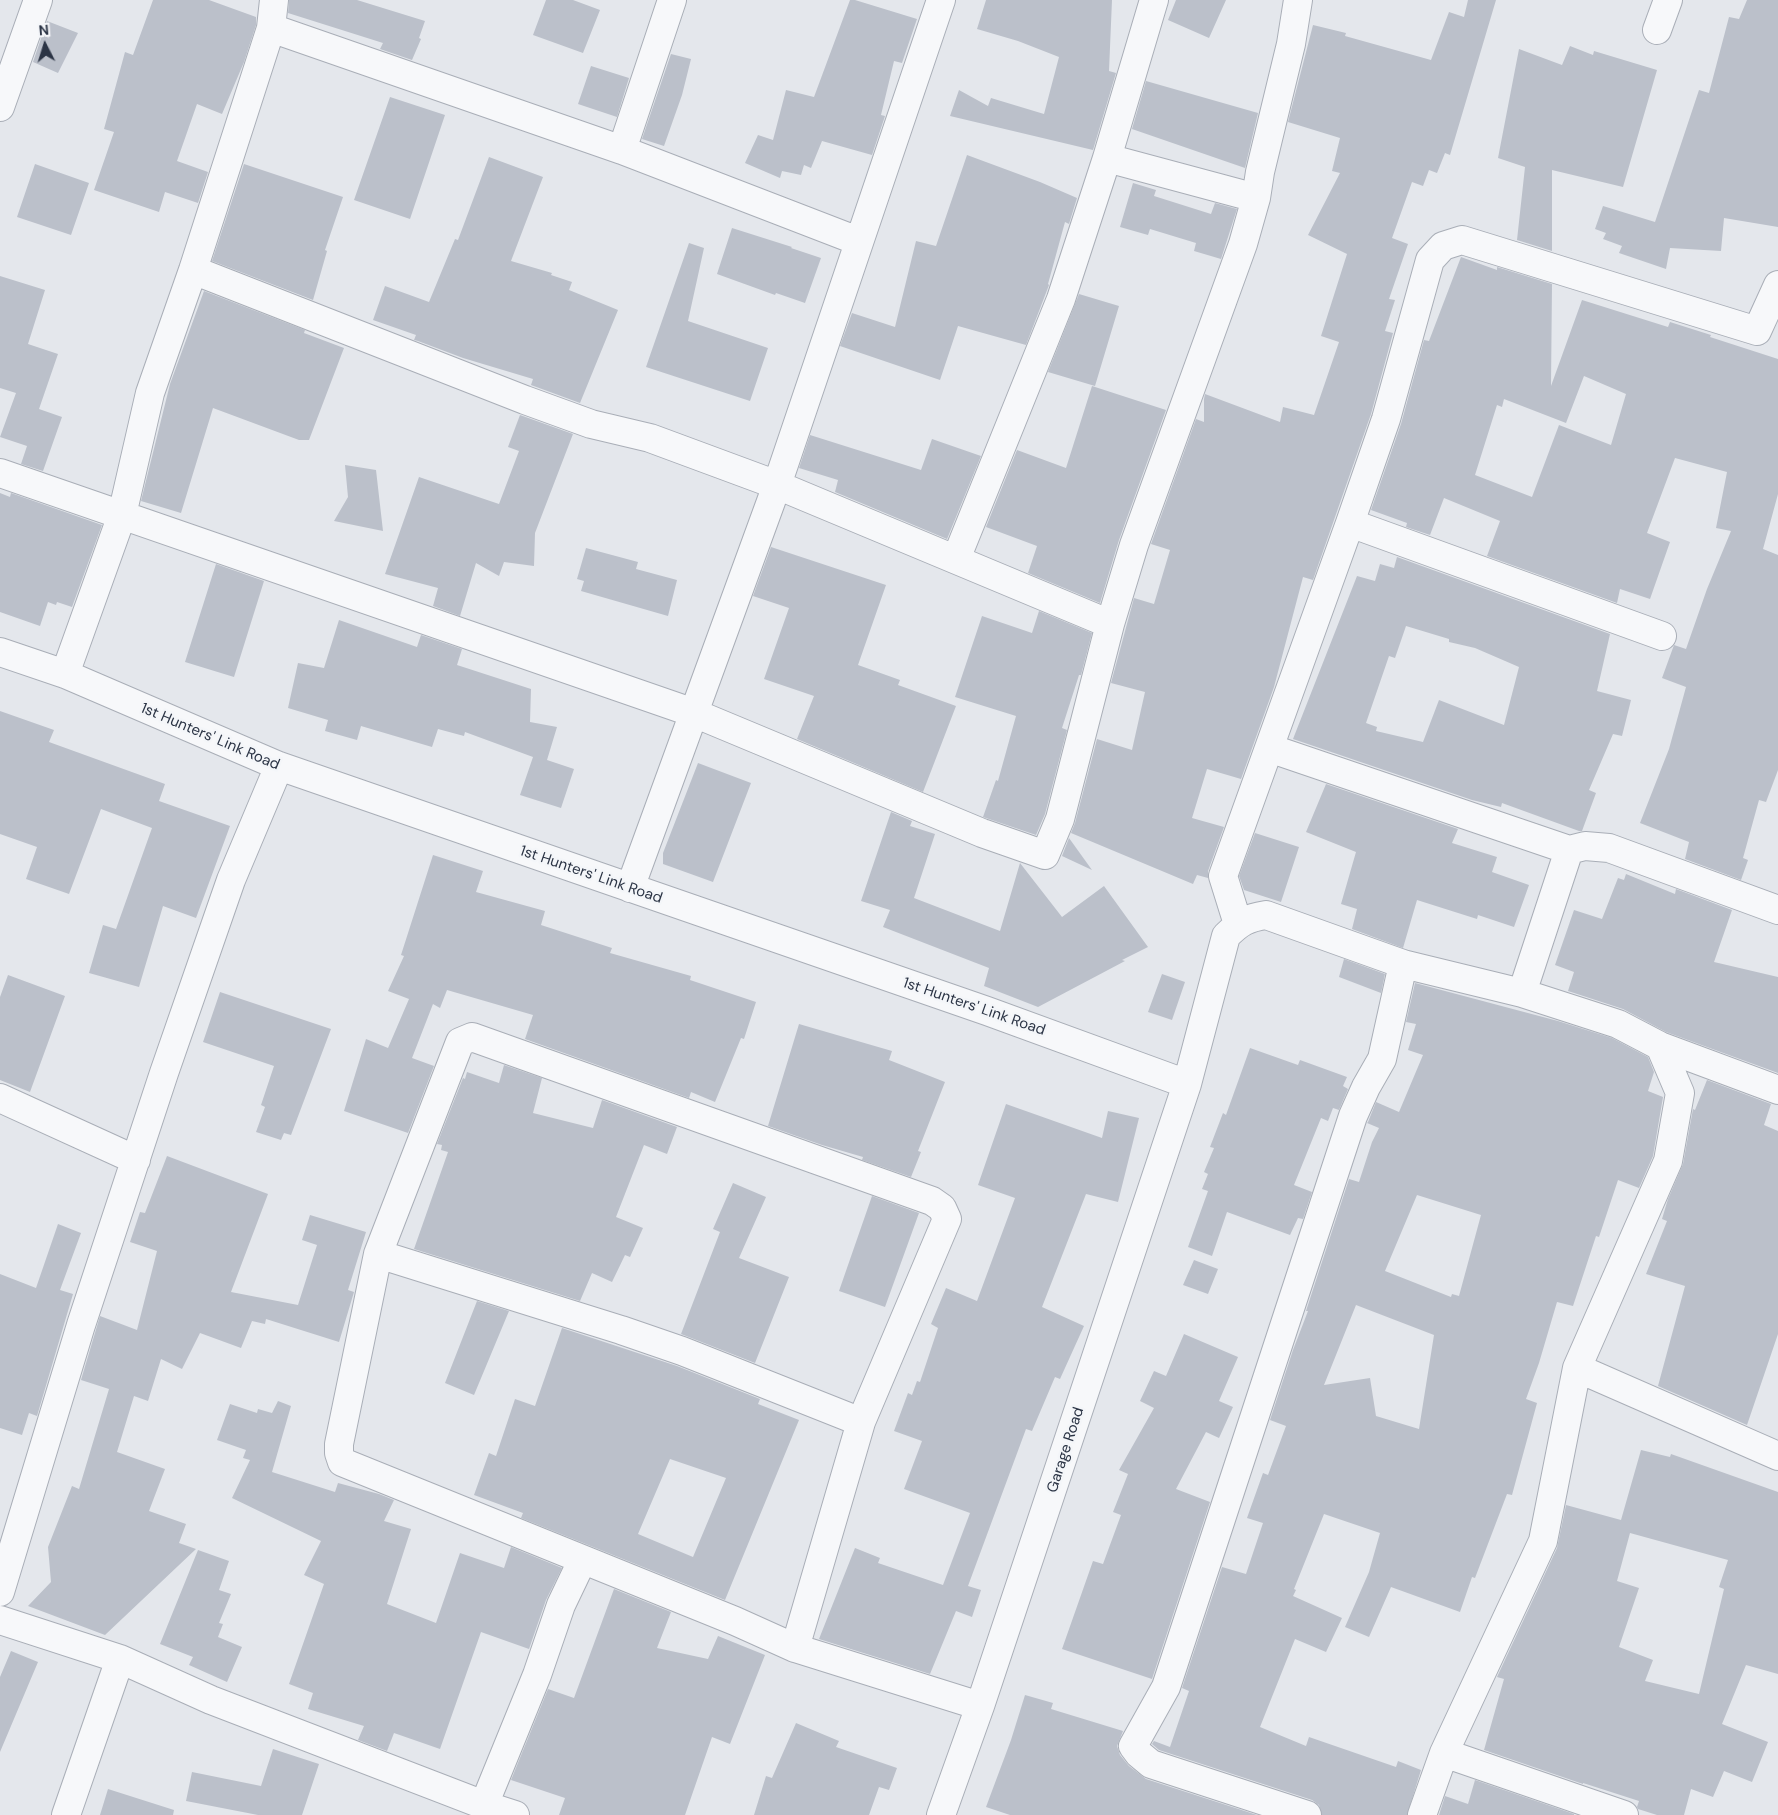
<!DOCTYPE html>
<style>
body{margin:0}
#map{position:relative;width:1778px;height:1815px;overflow:hidden;background:#e4e7ec;font-family:"DM Sans",sans-serif}
canvas{display:block}
.north{position:absolute;left:20px;top:20px;width:50px;height:50px;-webkit-text-stroke:4px #f4f6f9;paint-order:stroke;rotate:355deg;font-size:14px;font-weight:700;line-height:20px;text-align:center;color:#2b3445}
.north::after{content:'';display:block;margin:auto;width:18px;height:22px;background:#2b3445;clip-path:polygon(50% 0,100% 100%,50% 72%,0 100%)}
</style>
<div id="map">
<canvas width="1778" height="1815"></canvas>
<div class="north">N</div>
</div>
<script>
const ctx = document.querySelector('canvas').getContext('2d');
ctx.lineJoin = 'round';
function paint(path, color) { ctx.fillStyle = color; ctx.fill(path, 'evenodd'); }
function stroke(path, color, width, dash) { ctx.strokeStyle = color; ctx.lineWidth = width; ctx.lineCap = dash ? 'butt' : 'round'; ctx.setLineDash(dash || []); ctx.stroke(path); }
function drawText(font, color, halo, rows, align = 'center') {
  ctx.font = font + ' "DM Sans",sans-serif'; ctx.lineWidth = 5; ctx.setLineDash([]); ctx.textBaseline = 'middle'; ctx.strokeStyle = halo; ctx.fillStyle = color; for (const [text, x, y, turn = 0] of rows) {
    ctx.save(); ctx.translate(x, y); ctx.rotate((+turn || 0) * Math.PI / 180); ctx.textAlign = isNaN(turn) ? turn : align; if (halo) ctx.strokeText(text, 0, 0); ctx.fillText(text, 0, 0); ctx.restore();
  }
}
const building = new Path2D(`
 M 153,0 L 209,0 L 256,17 L 256,25 L 244,62 L 222,114 L 197,104 L 177,161 L 208,172 L 198,203 L 165,192 L 159,212 L 94,190 L 114,132 L 104,129 L 125,52 L 133,55 Z
 M 289,0 L 357,0 L 425,21 L 419,38 L 421,39 L 412,60 L 380,49 L 383,43 L 288,13 Z
 M 546,0 L 573,0 L 600,10 L 583,53 L 533,35 Z
 M 850,0 L 855,0 L 917,19 L 902,63 L 894,61 L 881,115 L 885,116 L 872,155 L 822,141 L 811,168 L 804,165 L 801,175 L 782,171 L 780,178 L 745,163 L 758,135 L 773,140 L 786,90 L 814,97 Z
 M 986,0 L 1112,0 L 1109,71 L 1116,73 L 1093,150 L 950,116 L 959,90 L 988,106 L 991,98 L 1044,114 L 1059,57 L 1018,41 L 977,29 Z
 M 1176,0 L 1226,0 L 1209,38 L 1168,20 Z
 M 1468,0 L 1496,0 L 1450,155 L 1445,153 L 1437,173 L 1429,170 L 1423,186 L 1412,182 L 1392,238 L 1408,244 L 1389,299 L 1395,300 L 1385,331 L 1393,333 L 1371,414 L 1313,580 L 1303,577 L 1274,687 L 1241,779 L 1207,769 L 1192,818 L 1224,827 L 1208,871 L 1208,878 L 1197,875 L 1193,884 L 1071,833 L 1075,823 L 1097,739 L 1132,750 L 1145,692 L 1111,683 L 1134,598 L 1154,604 L 1170,550 L 1151,544 L 1196,419 L 1204,422 L 1204,399 L 1205,394 L 1280,422 L 1283,407 L 1314,415 L 1339,342 L 1321,336 L 1347,254 L 1308,235 L 1340,173 L 1332,171 L 1340,138 L 1288,122 L 1313,25 L 1346,33 L 1345,36 L 1431,60 L 1449,12 L 1464,17 Z
 M 1747,0 L 1778,0 L 1778,227 L 1724,218 L 1721,251 L 1670,248 L 1666,269 L 1619,253 L 1622,246 L 1603,239 L 1606,233 L 1595,229 L 1603,206 L 1655,222 L 1699,90 L 1709,93 L 1729,17 L 1739,19 Z
 M 47,21 L 78,33 L 58,73 L 33,62 Z
 M 1570,46 L 1593,55 L 1594,51 L 1657,70 L 1623,187 L 1552,170 L 1552,251 L 1517,240 L 1525,167 L 1498,158 L 1519,49 L 1562,65 Z
 M 671,54 L 691,59 L 682,95 L 664,146 L 642,139 Z
 M 591,66 L 629,78 L 617,117 L 578,104 Z
 M 1146,81 L 1258,113 L 1245,168 L 1132,129 Z
 M 390,97 L 445,115 L 410,219 L 354,200 Z
 M 967,155 L 1040,182 L 1077,198 L 1069,224 L 1065,222 L 1048,284 L 1049,285 L 1026,345 L 958,326 L 940,380 L 840,346 L 852,313 L 895,327 L 916,241 L 936,246 Z
 M 489,157 L 543,177 L 511,261 L 552,273 L 551,275 L 572,282 L 569,290 L 618,310 L 580,403 L 531,385 L 533,379 L 463,358 L 418,341 L 414,340 L 416,335 L 373,320 L 385,286 L 429,302 L 455,239 L 458,240 Z
 M 35,164 L 89,183 L 71,235 L 17,217 Z
 M 244,164 L 343,197 L 325,250 L 327,251 L 313,300 L 212,261 Z
 M 1133,183 L 1156,190 L 1154,196 L 1211,214 L 1215,203 L 1237,209 L 1221,259 L 1194,251 L 1196,243 L 1150,229 L 1148,235 L 1120,227 Z
 M 732,228 L 792,247 L 791,248 L 821,258 L 805,303 L 776,293 L 775,295 L 717,274 Z
 M 689,243 L 704,248 L 688,321 L 768,348 L 750,401 L 646,367 Z
 M 1461,257 L 1497,270 L 1497,267 L 1552,284 L 1551,386 L 1582,300 L 1668,327 L 1670,322 L 1711,335 L 1710,337 L 1778,359 L 1778,494 L 1763,549 L 1778,555 L 1778,770 L 1766,802 L 1759,800 L 1743,858 L 1748,860 L 1741,880 L 1685,859 L 1689,842 L 1640,823 L 1669,749 L 1686,687 L 1662,678 L 1674,645 L 1686,649 L 1707,589 L 1731,531 L 1716,528 L 1727,472 L 1675,458 L 1647,533 L 1670,542 L 1650,599 L 1620,589 L 1617,603 L 1487,556 L 1500,521 L 1444,498 L 1430,535 L 1406,527 L 1407,523 L 1371,510 L 1401,424 L 1424,340 L 1429,341 ZM 1584,376 L 1626,394 L 1611,445 L 1559,425 L 1532,497 L 1475,475 L 1497,405 L 1502,407 L 1504,399 L 1566,423 Z
 M 0,276 L 45,290 L 28,344 L 58,354 L 39,409 L 62,417 L 43,471 L 21,464 L 27,446 L 0,437 L 16,393 L 0,388 Z
 M 204,291 L 305,330 L 304,333 L 344,348 L 309,440 L 299,440 L 213,408 L 181,513 L 141,501 L 170,384 Z
 M 1079,294 L 1119,306 L 1095,386 L 1048,372 Z
 M 1092,386 L 1166,410 L 1119,540 L 1100,603 L 1028,573 L 1037,546 L 986,527 L 1017,450 L 1066,468 Z
 M 520,415 L 573,434 L 535,533 L 534,566 L 504,562 L 499,576 L 476,563 L 460,616 L 433,606 L 438,588 L 385,574 L 419,477 L 499,504 L 519,451 L 508,447 Z
 M 810,435 L 921,470 L 932,439 L 981,456 L 947,539 L 835,492 L 838,480 L 799,468 Z
 M 345,465 L 376,470 L 383,531 L 334,521 L 348,497 Z
 M 0,493 L 10,497 L 11,493 L 102,525 L 72,607 L 57,602 L 56,605 L 48,602 L 40,626 L 0,612 Z
 M 771,547 L 886,585 L 858,665 L 900,680 L 898,685 L 956,706 L 923,792 L 797,739 L 814,696 L 764,679 L 789,608 L 753,596 Z
 M 586,548 L 638,562 L 636,569 L 677,580 L 668,616 L 581,591 L 584,581 L 577,579 Z
 M 1397,557 L 1610,634 L 1597,691 L 1631,700 L 1622,736 L 1613,734 L 1589,790 L 1596,793 L 1582,831 L 1579,831 L 1502,803 L 1501,807 L 1472,800 L 1293,739 L 1357,576 L 1375,581 L 1380,564 L 1394,568 ZM 1406,626 L 1449,639 L 1449,642 L 1475,648 L 1519,667 L 1504,725 L 1439,700 L 1423,742 L 1376,731 L 1377,727 L 1366,723 L 1389,656 L 1395,658 Z
 M 216,564 L 264,581 L 234,677 L 185,662 Z
 M 1039,611 L 1092,633 L 1081,675 L 1079,675 L 1062,728 L 1067,730 L 1045,814 L 1036,835 L 983,817 L 996,780 L 998,781 L 1016,716 L 955,697 L 982,616 L 1032,633 Z
 M 339,620 L 417,647 L 421,635 L 462,649 L 457,665 L 531,689 L 530,722 L 557,727 L 547,760 L 574,769 L 561,808 L 520,795 L 533,757 L 465,732 L 464,736 L 438,729 L 432,747 L 361,726 L 357,740 L 325,731 L 328,720 L 288,708 L 298,663 L 324,668 Z
 M 0,711 L 54,730 L 49,742 L 165,784 L 159,801 L 230,826 L 196,918 L 163,906 L 139,987 L 89,973 L 103,925 L 116,929 L 152,828 L 101,809 L 69,894 L 26,879 L 37,847 L 0,834 Z
 M 698,763 L 751,783 L 713,882 L 663,864 L 663,853 Z
 M 1326,784 L 1458,829 L 1452,843 L 1497,857 L 1492,872 L 1529,885 L 1514,927 L 1478,915 L 1477,919 L 1417,900 L 1403,948 L 1352,929 L 1357,909 L 1341,904 L 1356,852 L 1306,832 Z
 M 891,812 L 912,821 L 910,826 L 935,834 L 914,898 L 1000,931 L 1020,863 L 1062,917 L 1104,886 L 1148,947 L 1122,960 L 1125,961 L 1038,1007 L 984,986 L 989,968 L 883,927 L 890,910 L 861,901 Z
 M 1255,833 L 1299,847 L 1281,902 L 1244,890 L 1239,876 Z
 M 1069,838 L 1092,870 L 1062,856 Z
 M 433,855 L 483,871 L 476,892 L 545,911 L 541,925 L 612,948 L 610,953 L 691,976 L 690,980 L 756,1002 L 744,1039 L 741,1038 L 715,1102 L 691,1092 L 689,1098 L 525,1039 L 533,1015 L 447,990 L 440,1008 L 433,1004 L 412,1058 L 434,1066 L 408,1133 L 344,1111 L 366,1039 L 388,1048 L 409,999 L 388,991 L 404,956 L 401,955 Z
 M 1626,874 L 1675,894 L 1676,889 L 1732,910 L 1714,962 L 1778,977 L 1778,1073 L 1666,1032 L 1623,1009 L 1568,991 L 1574,972 L 1555,965 L 1574,910 L 1602,919 L 1618,878 L 1624,880 Z
 M 1344,959 L 1385,974 L 1381,993 L 1339,977 Z
 M 1162,974 L 1185,982 L 1172,1020 L 1148,1012 Z
 M 8,975 L 65,996 L 30,1092 L 0,1080 L 0,997 Z
 M 1415,983 L 1558,1021 L 1612,1038 L 1648,1057 L 1654,1072 L 1648,1091 L 1663,1097 L 1653,1156 L 1639,1188 L 1618,1180 L 1599,1237 L 1596,1236 L 1573,1306 L 1557,1302 L 1539,1363 L 1526,1399 L 1537,1403 L 1512,1495 L 1507,1494 L 1475,1578 L 1472,1577 L 1460,1612 L 1391,1587 L 1369,1637 L 1345,1627 L 1369,1572 L 1380,1533 L 1324,1514 L 1294,1589 L 1296,1590 L 1293,1596 L 1342,1618 L 1326,1652 L 1295,1639 L 1260,1727 L 1306,1746 L 1309,1737 L 1396,1767 L 1398,1761 L 1421,1770 L 1407,1815 L 1322,1815 L 1319,1805 L 1312,1800 L 1159,1750 L 1152,1744 L 1154,1741 L 1170,1747 L 1189,1691 L 1182,1688 L 1222,1567 L 1246,1574 L 1263,1523 L 1247,1518 L 1263,1473 L 1268,1475 L 1286,1426 L 1270,1420 L 1293,1350 L 1308,1311 L 1306,1311 L 1349,1179 L 1359,1182 L 1372,1142 L 1379,1128 L 1367,1123 L 1368,1122 L 1376,1102 L 1399,1112 L 1423,1055 L 1408,1050 L 1416,1024 L 1406,1022 ZM 1417,1195 L 1481,1215 L 1459,1296 L 1452,1294 L 1451,1297 L 1385,1271 ZM 1356,1305 L 1434,1335 L 1419,1429 L 1376,1416 L 1370,1378 L 1324,1385 Z
 M 220,992 L 331,1029 L 291,1135 L 284,1133 L 281,1140 L 256,1132 L 265,1107 L 261,1105 L 274,1066 L 203,1042 Z
 M 799,1024 L 892,1051 L 889,1060 L 945,1082 L 918,1151 L 921,1152 L 911,1177 L 862,1160 L 863,1157 L 822,1145 L 768,1126 Z
 M 1250,1048 L 1298,1065 L 1300,1060 L 1347,1077 L 1343,1086 L 1348,1089 L 1339,1110 L 1333,1108 L 1328,1121 L 1321,1118 L 1294,1185 L 1312,1192 L 1303,1219 L 1298,1218 L 1290,1235 L 1227,1212 L 1212,1256 L 1188,1247 L 1208,1191 L 1202,1189 L 1208,1174 L 1204,1172 L 1214,1148 L 1210,1147 L 1223,1113 L 1226,1115 Z
 M 504,1065 L 542,1078 L 533,1113 L 593,1128 L 602,1100 L 677,1127 L 667,1154 L 644,1145 L 616,1217 L 643,1228 L 630,1257 L 625,1255 L 612,1282 L 592,1273 L 580,1301 L 414,1249 L 448,1152 L 441,1150 L 442,1145 L 437,1144 L 463,1078 L 465,1079 L 467,1072 L 499,1083 Z
 M 1707,1080 L 1771,1104 L 1764,1125 L 1778,1131 L 1778,1334 L 1747,1425 L 1658,1386 L 1685,1286 L 1646,1274 L 1667,1221 L 1662,1219 L 1668,1199 L 1683,1164 L 1693,1109 L 1695,1110 Z
 M 1006,1104 L 1102,1138 L 1108,1111 L 1139,1118 L 1118,1202 L 1086,1194 L 1042,1307 L 1084,1326 L 1060,1379 L 1055,1377 L 1032,1431 L 1026,1429 L 968,1586 L 981,1590 L 972,1617 L 956,1611 L 930,1674 L 819,1639 L 855,1548 L 880,1558 L 878,1563 L 943,1585 L 970,1513 L 904,1489 L 922,1441 L 894,1431 L 908,1393 L 912,1395 L 917,1381 L 920,1382 L 938,1328 L 931,1324 L 946,1288 L 977,1301 L 1015,1198 L 978,1185 Z
 M 167,1156 L 268,1194 L 231,1292 L 298,1305 L 317,1245 L 302,1240 L 310,1215 L 366,1232 L 348,1290 L 354,1292 L 339,1342 L 266,1319 L 265,1324 L 252,1321 L 241,1348 L 200,1333 L 182,1369 L 161,1359 L 148,1401 L 134,1396 L 117,1452 L 165,1469 L 149,1511 L 186,1524 L 179,1543 L 196,1549 L 105,1635 L 28,1606 L 51,1582 L 48,1547 L 72,1486 L 79,1489 L 109,1389 L 81,1380 L 100,1316 L 137,1330 L 157,1251 L 130,1242 L 140,1212 L 145,1213 Z
 M 733,1183 L 766,1197 L 739,1258 L 789,1277 L 755,1363 L 681,1334 L 720,1232 L 713,1229 Z
 M 872,1196 L 919,1213 L 885,1307 L 839,1291 Z
 M 58,1224 L 81,1233 L 60,1290 L 73,1294 L 37,1416 L 29,1413 L 22,1435 L 0,1428 L 0,1274 L 36,1288 Z
 M 1194,1260 L 1218,1269 L 1208,1294 L 1183,1285 Z
 M 477,1301 L 509,1311 L 474,1395 L 445,1383 Z
 M 562,1328 L 677,1366 L 760,1399 L 758,1404 L 799,1420 L 725,1600 L 521,1518 L 523,1513 L 474,1495 L 489,1453 L 496,1456 L 515,1399 L 535,1406 ZM 670,1459 L 726,1478 L 693,1557 L 638,1534 Z
 M 1184,1334 L 1238,1357 L 1219,1401 L 1233,1407 L 1219,1438 L 1206,1432 L 1176,1489 L 1210,1502 L 1152,1679 L 1062,1649 L 1093,1561 L 1103,1564 L 1121,1515 L 1113,1512 L 1128,1474 L 1119,1470 L 1154,1408 L 1140,1401 L 1154,1371 L 1166,1376 Z
 M 278,1401 L 291,1406 L 272,1472 L 335,1492 L 338,1483 L 379,1494 L 394,1500 L 384,1521 L 411,1529 L 387,1604 L 436,1623 L 460,1553 L 504,1568 L 511,1547 L 562,1568 L 546,1600 L 529,1649 L 481,1632 L 440,1749 L 394,1733 L 387,1751 L 358,1740 L 364,1726 L 308,1709 L 313,1693 L 289,1684 L 324,1584 L 304,1575 L 321,1541 L 232,1498 L 250,1460 L 243,1458 L 246,1450 L 217,1440 L 230,1404 L 257,1413 L 258,1409 L 272,1413 Z
 M 1641,1450 L 1670,1457 L 1671,1454 L 1778,1492 L 1778,1674 L 1746,1665 L 1722,1724 L 1768,1742 L 1752,1782 L 1724,1771 L 1713,1797 L 1691,1789 L 1684,1815 L 1657,1815 L 1638,1809 L 1637,1807 L 1639,1801 L 1583,1783 L 1583,1784 L 1484,1750 L 1504,1679 L 1497,1677 L 1557,1548 L 1566,1505 L 1621,1520 ZM 1630,1533 L 1728,1560 L 1719,1587 L 1724,1589 L 1699,1694 L 1645,1681 L 1653,1660 L 1619,1647 L 1639,1588 L 1617,1581 Z
 M 198,1550 L 229,1561 L 219,1590 L 231,1594 L 219,1623 L 223,1624 L 218,1637 L 242,1647 L 227,1682 L 189,1665 L 193,1657 L 160,1644 Z
 M 614,1589 L 671,1612 L 657,1648 L 708,1659 L 718,1636 L 765,1655 L 730,1744 L 712,1737 L 685,1815 L 559,1815 L 565,1798 L 511,1780 L 548,1689 L 574,1698 Z
 M 11,1651 L 38,1662 L 0,1752 L 0,1677 Z
 M 1025,1695 L 1053,1703 L 1051,1709 L 1123,1731 L 1117,1746 L 1120,1755 L 1129,1766 L 1146,1779 L 1257,1815 L 1010,1815 L 986,1807 L 1011,1740 Z
 M 796,1723 L 839,1741 L 836,1747 L 897,1768 L 889,1790 L 879,1787 L 869,1815 L 754,1815 L 766,1776 L 772,1778 Z
 M 273,1749 L 319,1764 L 302,1815 L 258,1815 L 186,1801 L 192,1772 L 261,1786 Z
 M 1475,1780 L 1574,1814 L 1574,1815 L 1439,1815 L 1445,1796 L 1468,1804 Z
 M 108,1789 L 174,1810 L 173,1815 L 100,1815 Z`);
const minor = new Path2D(`
 M 271,28 L 622,150 L 858,241
 M 1657,30 L 1668,0
 M 0,107 L 38,0
 M 622,150 L 672,0
 M 1107,158 L 1256,198
 M 193,270 L 525,400 L 591,424 L 650,438 L 777,485 L 1110,624
 M 0,473 L 694,713 L 982,833 L 1045,855 L 1060,819 L 1110,624 L 1134,545 L 1243,244 L 1256,198 L 1260,172 L 1291,44 L 1298,0
 M 1350,523 L 1662,636
 M 956,559 L 1061,299 L 1107,158 L 1154,0
 M 0,652 L 65,674 L 279,766 L 987,1011 L 1187,1084
 M 65,674 L 122,515 L 150,393 L 193,270 L 271,28 L 274,0
 M 1569,850 L 1269,748 L 1350,523 L 1386,419 L 1430,260 L 1443,246 L 1462,240 L 1757,331 L 1778,285
 M 630,888 L 777,485 L 941,0
 M 1238,924 L 1223,876 L 1269,748
 M 1522,993 L 1569,850 L 1585,846 L 1609,848 L 1778,910
 M 0,1098 L 136,1160
 M 378,1254 L 621,1330 L 682,1351 L 861,1422 L 947,1219 L 942,1208 L 932,1201 L 472,1037 L 460,1042 L 378,1254 L 339,1444 L 339,1453 L 342,1462 L 735,1621 L 795,1648 L 980,1706
 M 1577,1368 L 1778,1456
 M 0,1592 L 81,1325 L 164,1073 L 231,880 L 279,766
 M 0,1620 L 120,1659 L 211,1700 L 484,1805 L 515,1815
 M 795,1648 L 861,1422
 M 1444,1753 L 1624,1815
 M 484,1805 L 537,1675 L 561,1605 L 582,1561
 M 66,1815 L 120,1659
 M 941,1815 L 980,1706 L 1187,1084 L 1226,936 C 1240,922 1247,918 1266,915 L 1403,964 L 1522,993 L 1618,1024 L 1660,1046 L 1778,1090
 M 1307,1815 L 1151,1764 L 1139,1754 L 1133,1746 L 1166,1687 L 1353,1116 L 1366,1087 L 1382,1059 L 1403,964
 M 1422,1815 L 1444,1753 L 1543,1541 L 1577,1368 L 1668,1161 L 1680,1093 L 1660,1046`);
const streetNames = [
 ["1st Hunters' Link Road",210,737,23],
 ["1st Hunters' Link Road",591,875,19],
 ["1st Hunters' Link Road",974,1007,19],
 ["Garage Road",1066,1450,-72]
];
paint(building, '#bbc0ca');
stroke(minor, '#a9aeb7', 30);
stroke(minor, '#f7f8fa', 28);
drawText('15px', '#2b3445', '#f4f6f9', streetNames);
</script>
